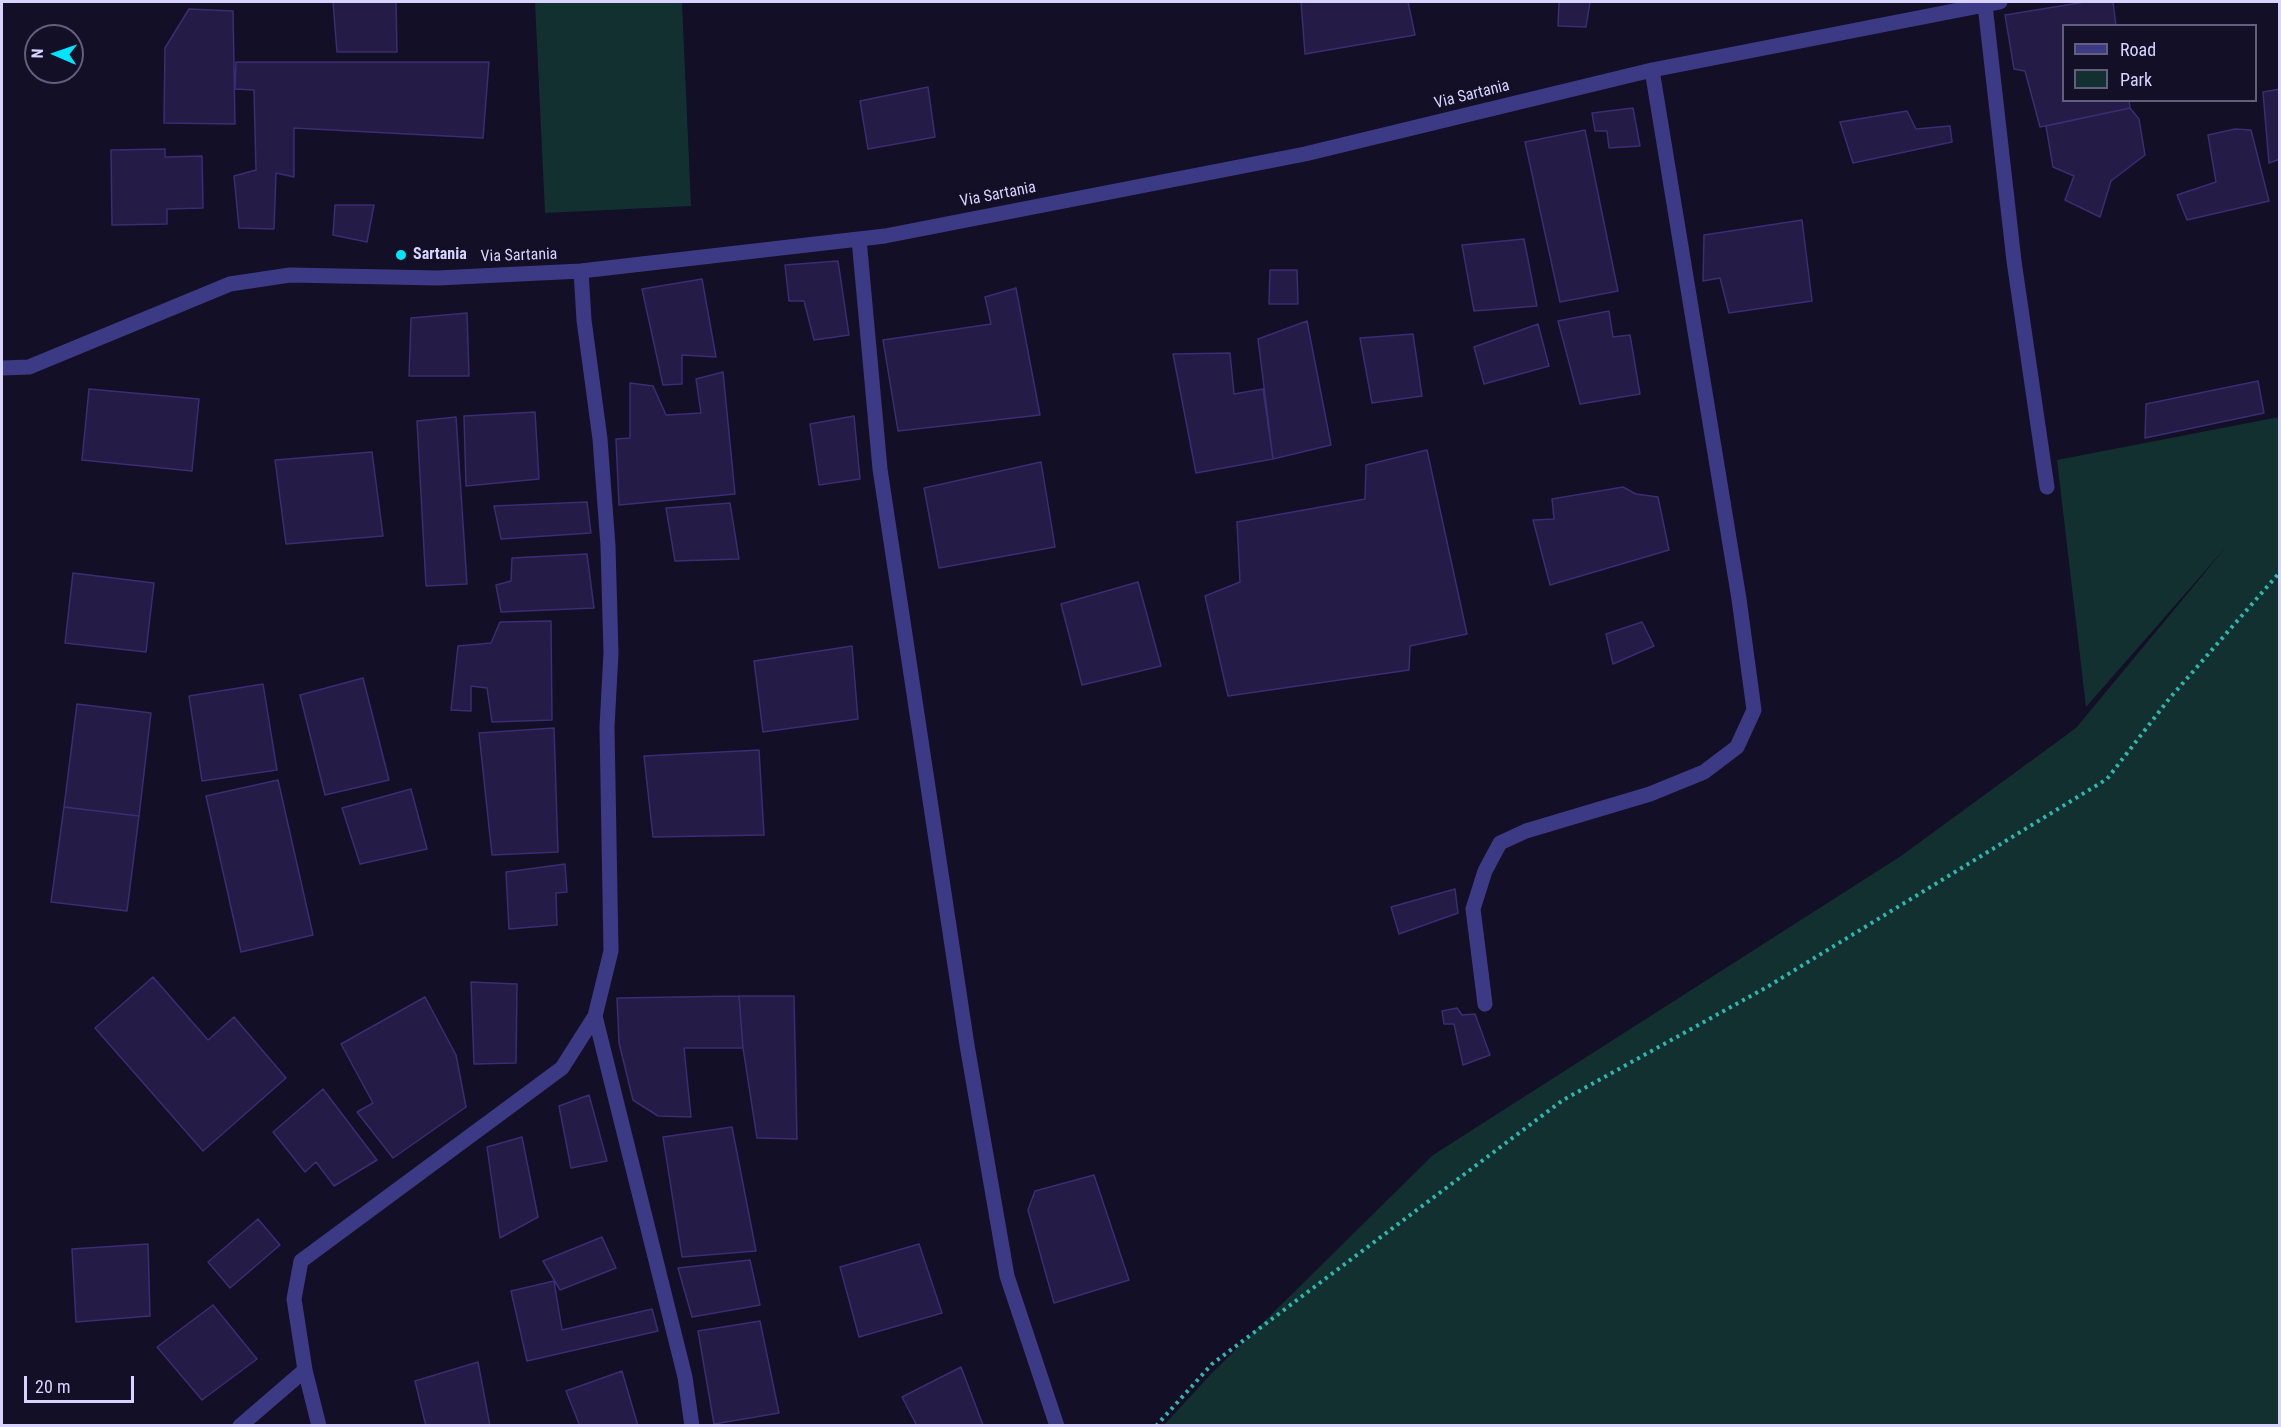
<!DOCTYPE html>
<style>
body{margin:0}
#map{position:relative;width:2281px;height:1427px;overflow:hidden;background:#130f26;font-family:"Roboto Condensed",sans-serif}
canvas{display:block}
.frame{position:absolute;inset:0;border:3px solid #d9d4ff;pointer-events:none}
.legend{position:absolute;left:2062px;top:24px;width:195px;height:78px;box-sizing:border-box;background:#130f26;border:2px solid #625e7d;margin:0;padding:8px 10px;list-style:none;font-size:18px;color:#d9d4ff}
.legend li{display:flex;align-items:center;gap:12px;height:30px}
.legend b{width:30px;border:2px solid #625e7d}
.north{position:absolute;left:24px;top:24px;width:60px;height:60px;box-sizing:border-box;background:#130f26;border:2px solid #625e7d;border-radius:50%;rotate:272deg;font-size:16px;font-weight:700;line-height:24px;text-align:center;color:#d9d4ff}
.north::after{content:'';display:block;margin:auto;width:21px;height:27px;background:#00e5ff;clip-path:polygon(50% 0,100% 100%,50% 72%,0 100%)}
.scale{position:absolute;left:24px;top:1376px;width:110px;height:27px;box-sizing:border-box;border:3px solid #d9d4ff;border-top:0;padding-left:8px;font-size:18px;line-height:21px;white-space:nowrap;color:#d9d4ff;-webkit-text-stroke:4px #130f26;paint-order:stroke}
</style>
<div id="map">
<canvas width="2281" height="1427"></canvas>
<div class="frame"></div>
<ul class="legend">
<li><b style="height:8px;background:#3d3a85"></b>Road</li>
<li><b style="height:16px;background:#12302f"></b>Park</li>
</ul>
<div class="north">N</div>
<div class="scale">20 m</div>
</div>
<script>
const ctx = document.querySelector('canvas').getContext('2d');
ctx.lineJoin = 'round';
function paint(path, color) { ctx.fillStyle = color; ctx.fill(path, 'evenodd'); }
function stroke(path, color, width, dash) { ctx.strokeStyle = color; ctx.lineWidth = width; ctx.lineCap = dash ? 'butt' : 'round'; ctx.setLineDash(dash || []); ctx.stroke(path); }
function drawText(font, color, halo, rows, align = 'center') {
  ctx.font = font + ' "Roboto Condensed",sans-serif'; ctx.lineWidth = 6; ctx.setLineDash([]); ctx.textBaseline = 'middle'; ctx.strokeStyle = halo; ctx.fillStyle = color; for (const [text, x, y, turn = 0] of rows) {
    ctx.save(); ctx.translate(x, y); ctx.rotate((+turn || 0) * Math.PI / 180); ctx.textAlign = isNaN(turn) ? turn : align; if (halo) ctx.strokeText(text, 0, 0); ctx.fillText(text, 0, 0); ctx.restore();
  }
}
const green = new Path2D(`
 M 535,2 L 682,2 L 691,206 L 545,213 Z
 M 2279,417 L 2279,1425 L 1164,1425 L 1211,1374 L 1433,1155 L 1901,856 L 2076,728 L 2227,546 L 2086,707 L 2057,460 Z`);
const building = new Path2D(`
 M 333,2 L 396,2 L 397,52 L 337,52 Z
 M 1301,2 L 1408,2 L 1415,35 L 1305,54 Z
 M 1559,2 L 1590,2 L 1586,27 L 1558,26 Z
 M 2085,2 L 2113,2 L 2116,26 L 2064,26 L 2064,100 L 2129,100 L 2130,108 L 2040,127 L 2025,71 L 2014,69 L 2005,15 Z
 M 189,9 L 233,11 L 235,124 L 164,123 L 165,48 Z
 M 236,62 L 489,62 L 483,138 L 294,128 L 294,177 L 276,173 L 274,229 L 239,228 L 234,176 L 256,170 L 254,90 L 235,89 Z
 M 928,87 L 935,137 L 868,149 L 860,101 Z
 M 2280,89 L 2280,159 L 2269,163 L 2263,92 Z
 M 1633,108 L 1640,146 L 1609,148 L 1607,131 L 1595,131 L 1592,113 Z
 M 2130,108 L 2139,119 L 2145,155 L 2111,181 L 2100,217 L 2065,200 L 2074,176 L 2053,167 L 2046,126 Z
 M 1907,111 L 1916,129 L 1950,126 L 1952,142 L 1853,163 L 1840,122 Z
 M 2235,129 L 2251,130 L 2269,201 L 2187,220 L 2177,195 L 2216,182 L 2208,135 Z
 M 1585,130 L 1618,291 L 1560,302 L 1525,142 Z
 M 165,149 L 165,157 L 202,156 L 203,208 L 167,209 L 167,224 L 112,225 L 111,150 Z
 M 335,205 L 374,205 L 367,242 L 333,235 Z
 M 1802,220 L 1812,301 L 1729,313 L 1720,278 L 1703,281 L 1704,235 Z
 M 1524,239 L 1537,306 L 1474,311 L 1462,245 Z
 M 838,261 L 849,335 L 814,340 L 804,301 L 789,301 L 785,265 Z
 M 1270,270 L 1297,270 L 1298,304 L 1269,304 Z
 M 702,279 L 716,357 L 682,355 L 682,384 L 663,385 L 642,289 Z
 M 1016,288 L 1040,415 L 898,431 L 883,340 L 991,324 L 985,297 Z
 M 1609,311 L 1613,337 L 1630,335 L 1640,394 L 1580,404 L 1558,321 Z
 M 467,313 L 469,376 L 409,376 L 411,318 Z
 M 1307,321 L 1331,445 L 1273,459 L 1258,339 Z
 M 1538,324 L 1549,366 L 1484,384 L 1474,347 Z
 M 1413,334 L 1422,396 L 1372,403 L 1360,338 Z
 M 1230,353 L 1234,394 L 1263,389 L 1273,459 L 1196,473 L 1173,354 Z
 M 723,372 L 735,494 L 619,505 L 616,439 L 630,438 L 630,383 L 653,386 L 666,415 L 701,413 L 696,379 Z
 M 2258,381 L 2264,413 L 2145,438 L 2146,404 Z
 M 89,389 L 199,399 L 192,471 L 82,460 Z
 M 535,412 L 539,479 L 466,486 L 464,416 Z
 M 854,416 L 860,479 L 819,485 L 810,424 Z
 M 456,417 L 467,584 L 426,586 L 417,421 Z
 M 1427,450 L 1467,634 L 1410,646 L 1409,670 L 1228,696 L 1205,596 L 1240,582 L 1237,522 L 1365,499 L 1366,465 Z
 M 372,452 L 383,536 L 286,544 L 275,460 Z
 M 1041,462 L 1055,547 L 939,568 L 924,488 Z
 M 1623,487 L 1636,494 L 1658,497 L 1669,550 L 1550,585 L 1533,520 L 1554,519 L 1552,499 Z
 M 587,502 L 591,533 L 501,539 L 494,506 Z
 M 730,503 L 739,559 L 675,561 L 666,508 Z
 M 587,554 L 594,608 L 501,612 L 496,585 L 511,581 L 512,558 Z
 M 73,573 L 154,583 L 146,652 L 65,643 Z
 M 1138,582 L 1161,666 L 1082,685 L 1061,604 Z
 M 551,621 L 552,720 L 492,722 L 487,688 L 471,686 L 471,711 L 451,710 L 458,646 L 491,643 L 500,622 Z
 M 1642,622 L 1654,646 L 1613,664 L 1606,634 Z
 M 852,646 L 858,719 L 763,732 L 754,661 Z
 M 363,678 L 389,780 L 325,795 L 300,695 Z
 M 263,684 L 277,770 L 202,781 L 189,696 Z
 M 77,704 L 151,713 L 139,816 L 64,807 Z
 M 554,728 L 558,852 L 492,855 L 479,733 Z
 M 759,750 L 764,835 L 653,837 L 644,756 Z
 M 278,780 L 313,935 L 241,952 L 206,796 Z
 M 411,789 L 427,849 L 360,864 L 342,808 Z
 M 64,807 L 139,816 L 127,911 L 51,902 Z
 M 565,864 L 567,892 L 556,893 L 557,925 L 509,929 L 506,872 Z
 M 1455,889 L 1458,913 L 1399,934 L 1391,907 Z
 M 153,977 L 208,1040 L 234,1017 L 286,1078 L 203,1151 L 95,1028 Z
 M 471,982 L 517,984 L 516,1063 L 474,1064 Z
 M 739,996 L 743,1048 L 684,1048 L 691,1117 L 658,1116 L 633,1100 L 619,1043 L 617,998 Z
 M 739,996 L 794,996 L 797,1139 L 757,1138 L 743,1048 Z
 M 425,997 L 456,1055 L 466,1107 L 393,1158 L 357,1112 L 373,1103 L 341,1044 Z
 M 1457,1008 L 1462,1015 L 1475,1014 L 1490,1055 L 1463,1065 L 1454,1024 L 1444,1024 L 1442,1011 Z
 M 323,1089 L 377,1160 L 334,1186 L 316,1162 L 305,1172 L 273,1132 Z
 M 589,1095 L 607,1161 L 571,1168 L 559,1106 Z
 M 732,1127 L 756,1251 L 682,1257 L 663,1137 Z
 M 522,1137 L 538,1217 L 500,1238 L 487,1147 Z
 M 1094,1175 L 1129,1280 L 1054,1303 L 1028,1210 L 1035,1191 Z
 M 258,1219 L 280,1245 L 230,1288 L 208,1262 Z
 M 602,1237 L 616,1268 L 560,1290 L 543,1261 Z
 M 148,1244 L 150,1316 L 76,1322 L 72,1249 Z
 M 919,1244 L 942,1313 L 859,1337 L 840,1267 Z
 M 750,1260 L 760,1305 L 692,1317 L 678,1268 Z
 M 554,1281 L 562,1330 L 652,1309 L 658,1331 L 527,1361 L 511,1291 Z
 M 213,1305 L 257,1359 L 202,1400 L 157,1347 Z
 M 760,1321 L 779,1413 L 714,1424 L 698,1331 Z
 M 478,1362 L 490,1426 L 426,1426 L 415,1381 Z
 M 961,1367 L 983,1425 L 917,1426 L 902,1397 Z
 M 622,1371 L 638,1426 L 580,1426 L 566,1391 Z`);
const path = new Path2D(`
 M 1156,1426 L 1212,1364 L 1563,1100 L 1767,987 L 2107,779 L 2169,699 L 2280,572`);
const minor = new Path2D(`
 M 1985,5 L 2014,261 L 2047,487
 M 859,239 L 880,469 L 967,1045 L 1007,1276 L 1057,1426
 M 2,368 L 29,367 L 230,284 L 290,275 L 438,278 L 581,271 L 885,236 L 1305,154 L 1652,70 L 2000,2
 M 1485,1004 L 1473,909 L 1485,871 L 1500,843 L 1526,831 L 1650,794 L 1704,772 L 1737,747 L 1754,710 L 1739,599 L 1652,70
 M 595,1016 L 685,1377 L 692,1426
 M 305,1370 L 319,1426
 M 240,1426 L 305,1370 L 294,1299 L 301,1261 L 562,1068 L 595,1016 L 611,951 L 607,727 L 611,653 L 608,546 L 600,439 L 584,320 L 581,271`);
const markers = [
 [401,255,6,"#00e5ff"]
];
const streetNames = [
 ["Via Sartania",1472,95,-14],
 ["Via Sartania",998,195,-11],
 ["Via Sartania",519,256,-2]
];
const poiNames = [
 ["Sartania",413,255]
];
paint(green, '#12302f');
paint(building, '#241b47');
stroke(building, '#3b2d73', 1.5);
stroke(path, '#2fb8b0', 4, [3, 4.5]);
stroke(minor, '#3d3a85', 15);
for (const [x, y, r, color] of markers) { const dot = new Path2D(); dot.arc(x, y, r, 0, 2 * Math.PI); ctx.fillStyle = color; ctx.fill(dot); stroke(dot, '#130f26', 2); }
drawText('16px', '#d9d4ff', '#130f26', streetNames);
drawText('bold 16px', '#d9d4ff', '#130f26', poiNames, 'left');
</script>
